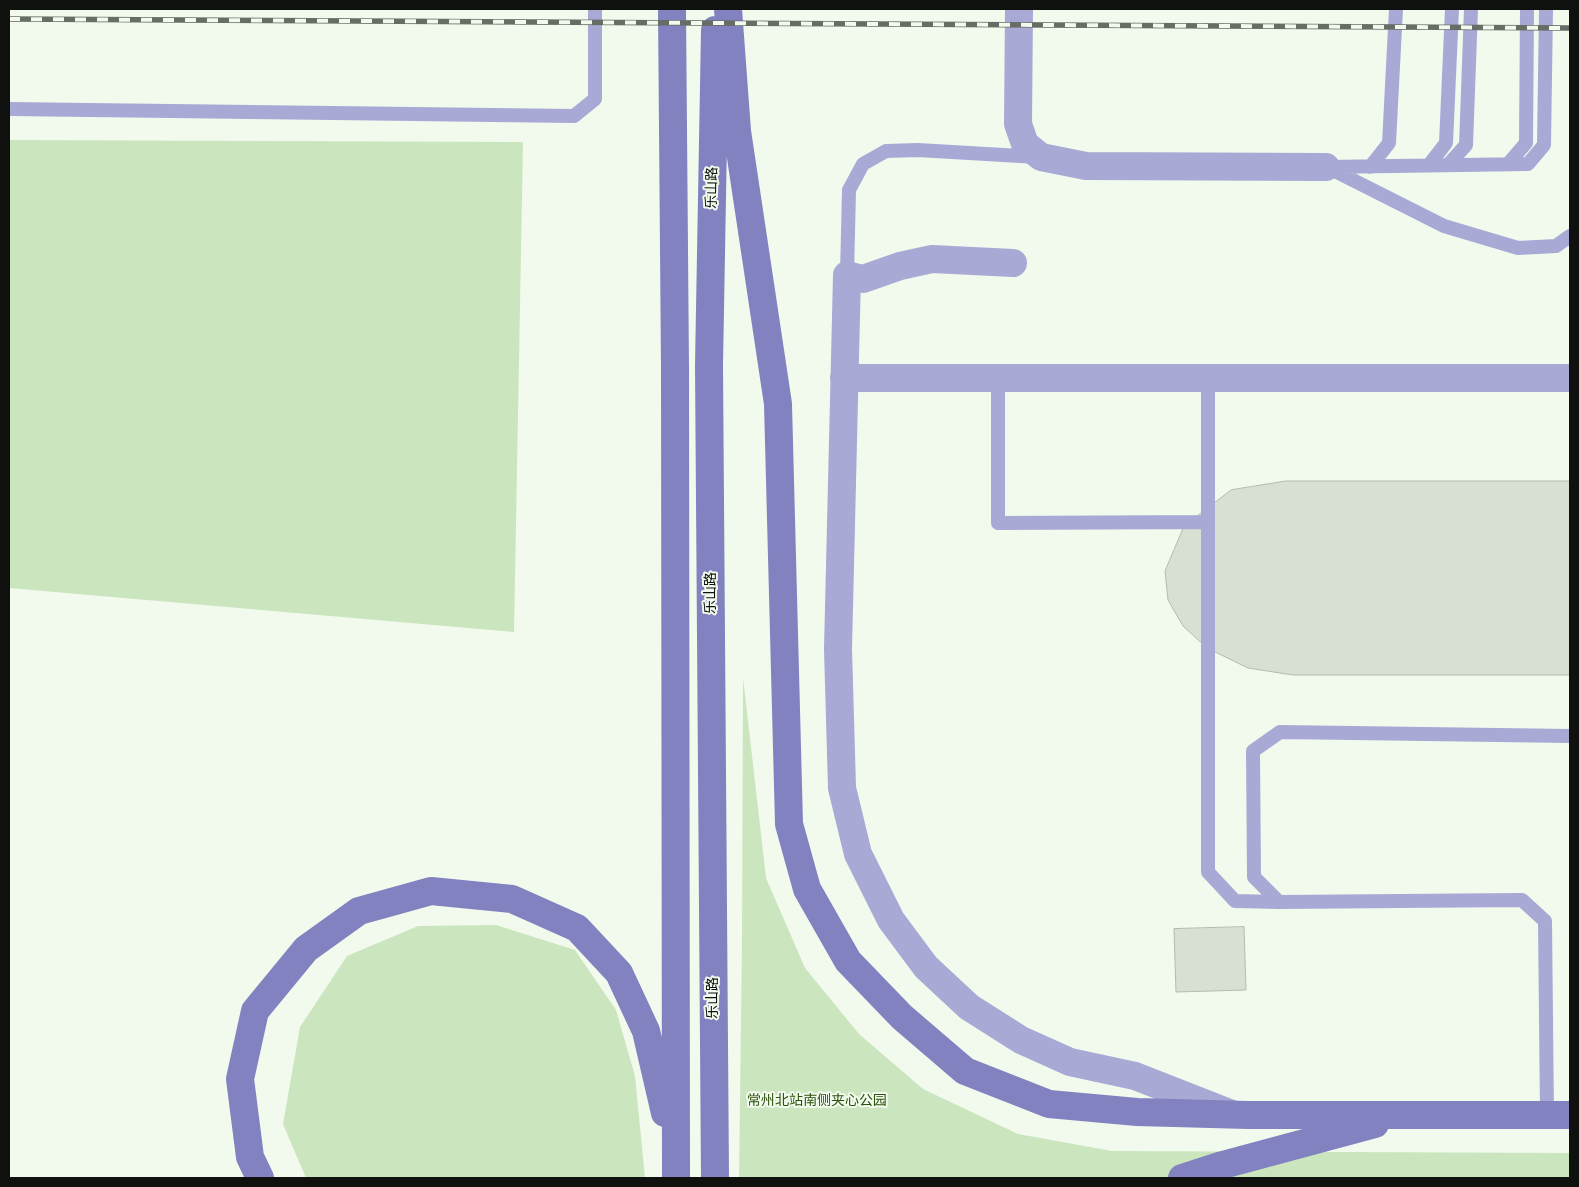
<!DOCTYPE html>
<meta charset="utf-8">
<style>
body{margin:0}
#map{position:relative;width:1579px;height:1187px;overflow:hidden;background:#f2faee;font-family:"Work Sans",sans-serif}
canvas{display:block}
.frame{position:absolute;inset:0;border:10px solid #0e110d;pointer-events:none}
</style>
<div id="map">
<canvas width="1579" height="1187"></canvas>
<div class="frame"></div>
</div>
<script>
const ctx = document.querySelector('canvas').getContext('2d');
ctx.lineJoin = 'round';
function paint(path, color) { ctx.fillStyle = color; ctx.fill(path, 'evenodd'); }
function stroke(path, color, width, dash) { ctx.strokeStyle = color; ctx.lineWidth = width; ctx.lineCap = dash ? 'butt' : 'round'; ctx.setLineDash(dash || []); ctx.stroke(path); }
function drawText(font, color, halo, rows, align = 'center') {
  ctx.font = font + ' "Work Sans","Noto Sans SC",sans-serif'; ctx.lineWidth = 4; ctx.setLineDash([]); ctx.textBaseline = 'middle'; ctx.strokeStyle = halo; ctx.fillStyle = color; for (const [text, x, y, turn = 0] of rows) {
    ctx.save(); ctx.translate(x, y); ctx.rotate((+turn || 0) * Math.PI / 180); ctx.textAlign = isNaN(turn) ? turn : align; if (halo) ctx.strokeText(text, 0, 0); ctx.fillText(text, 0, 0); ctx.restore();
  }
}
const green = new Path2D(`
 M 9,140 L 523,142 L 514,632 L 9,588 Z
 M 743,677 L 766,878 L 805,968 L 859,1034 L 923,1089 L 1018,1134 L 1112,1151 L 1570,1153 L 1570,1178 L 739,1178 L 742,945 Z
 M 496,925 L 575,950 L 616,1010 L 635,1076 L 645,1178 L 306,1178 L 283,1124 L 300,1027 L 347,956 L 418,926 Z`);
const building = new Path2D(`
 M 1286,481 L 1570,481 L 1570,675 L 1293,675 L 1248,668 L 1207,648 L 1183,626 L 1168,600 L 1165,571 L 1184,526 L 1231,490 Z
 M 1244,927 L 1246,990 L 1176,992 L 1174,929 Z`);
const lane = new Path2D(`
 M 9,109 L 574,116 L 595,99 L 595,9
 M 1508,164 L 1526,143 L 1527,9
 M 1429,165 L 1446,143 L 1452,9
 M 1448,165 L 1466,145 L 1471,9
 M 1326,167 L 1528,164 L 1544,145 L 1546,9
 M 1370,167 L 1389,143 L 1396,9
 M 1329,168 L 1444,226 L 1518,248 L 1556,246 L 1570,236
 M 847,275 L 849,190 L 863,164 L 886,151 L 918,150 L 1037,157
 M 1208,377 L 1208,872 L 1235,901 L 1279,902
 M 998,378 L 998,523 L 1208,522
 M 1547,1115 L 1545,921 L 1522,900 L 1279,902 L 1254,877 L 1253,751 L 1280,732 L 1570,736`);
const street = new Path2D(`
 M 1019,9 L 1018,124 L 1025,144 L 1041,157 L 1086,166 L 1326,167
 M 1013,263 L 932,259 L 900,266 L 863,279 L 847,275 L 838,649 L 842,788 L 858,854 L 891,920 L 926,967 L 969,1007 L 1021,1040 L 1070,1062 L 1135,1076 L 1232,1114
 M 844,378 L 1570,378`);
const secondary = new Path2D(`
 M 672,9 L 675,369 L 676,1178
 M 728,9 L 737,131 L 778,404 L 789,824 L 807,889 L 848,961 L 902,1017 L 965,1071 L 1049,1104 L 1137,1112 L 1248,1115 L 1570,1115
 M 715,30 L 709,365 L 715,1178
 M 260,1178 L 250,1157 L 240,1079 L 255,1011 L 306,949 L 359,911 L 431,891 L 512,899 L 577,928 L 619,973 L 646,1031 L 665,1113
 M 1182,1178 L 1219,1166 L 1375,1124`);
const rail = new Path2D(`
 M 9,19 L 1570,28`);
const streetNames = [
 ["乐山路",712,188,-89],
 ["乐山路",711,593,-90],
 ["乐山路",713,998,-90]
];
const parkNames = [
 ["常州北站南侧夹心公园",817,1101]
];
paint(green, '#cbe5be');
paint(building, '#d8e0d4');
stroke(building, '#b3baaf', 1);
stroke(lane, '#a8a9d4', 14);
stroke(street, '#a8a9d4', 28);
stroke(secondary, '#8282c0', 28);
stroke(rail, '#676c65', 5.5);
stroke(rail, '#f2faee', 4, [11]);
drawText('14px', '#0e110d', '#f2faee', streetNames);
drawText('14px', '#2b520d', '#f2faee', parkNames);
</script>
